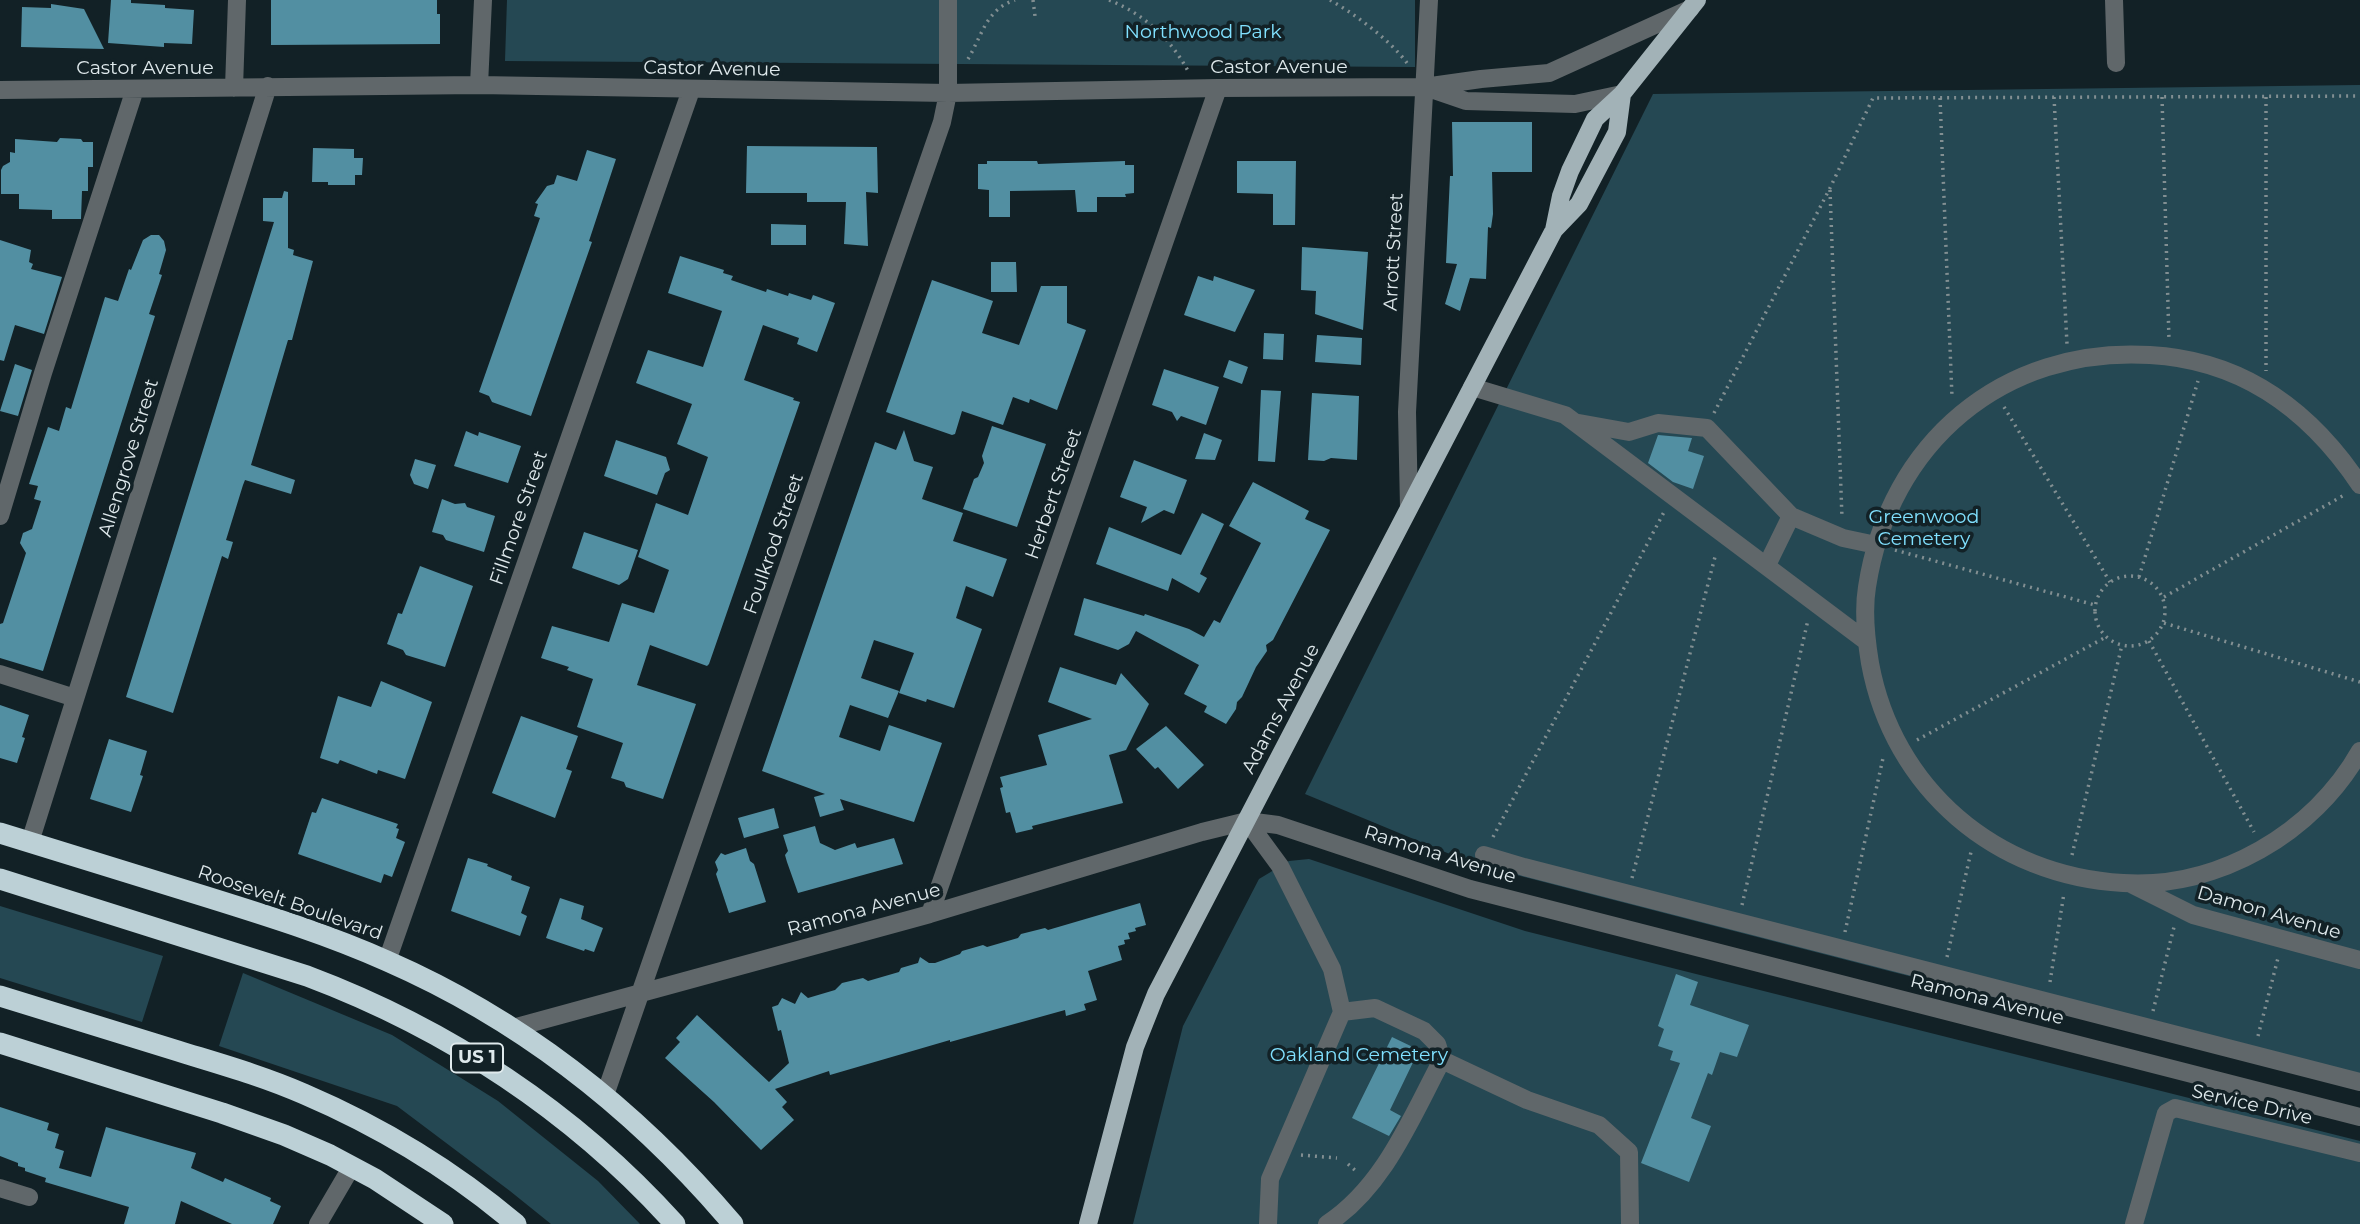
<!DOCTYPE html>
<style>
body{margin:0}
canvas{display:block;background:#122126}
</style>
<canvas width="2360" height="1224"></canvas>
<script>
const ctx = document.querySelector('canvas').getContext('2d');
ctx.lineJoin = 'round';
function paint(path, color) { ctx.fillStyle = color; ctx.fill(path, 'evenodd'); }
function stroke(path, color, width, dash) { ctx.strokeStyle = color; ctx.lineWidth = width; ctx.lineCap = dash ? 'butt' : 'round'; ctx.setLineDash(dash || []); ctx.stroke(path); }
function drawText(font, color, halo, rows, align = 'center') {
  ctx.font = font + ' Montserrat,sans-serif'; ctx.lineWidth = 7; ctx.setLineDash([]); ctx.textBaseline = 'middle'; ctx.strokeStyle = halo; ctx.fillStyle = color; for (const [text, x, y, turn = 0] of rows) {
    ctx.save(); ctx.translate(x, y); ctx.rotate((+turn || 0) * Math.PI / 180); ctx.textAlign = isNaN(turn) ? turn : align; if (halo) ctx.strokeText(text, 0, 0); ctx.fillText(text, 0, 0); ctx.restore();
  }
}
const green = new Path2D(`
 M 507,0 L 1415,0 L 1415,67 L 505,61 Z
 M 2360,85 L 2360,1088 L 1893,972 L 1474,864 L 1305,794 L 1653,94 Z
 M 1309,859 L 1525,931 L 2360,1141 L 2360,1224 L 1133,1224 L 1183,1026 L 1259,879 L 1289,861 Z
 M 0,906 L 163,956 L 142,1022 L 0,978 Z
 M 243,973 L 392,1035 L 498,1101 L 598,1181 L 640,1224 L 551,1224 L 510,1191 L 397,1106 L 219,1046 Z`);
const building = new Path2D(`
 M 111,0 L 131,0 L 131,3 L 165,5 L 165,8 L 194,10 L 192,44 L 164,43 L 164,47 L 108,43 Z
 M 271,0 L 437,0 L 437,14 L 440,14 L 440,44 L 271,45 Z
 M 51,4 L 84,9 L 104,49 L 21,47 L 22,7 L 51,8 Z
 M 1452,122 L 1532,122 L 1532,172 L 1492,172 L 1493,214 L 1491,228 L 1488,227 L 1486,279 L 1470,278 L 1460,311 L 1445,304 L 1457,264 L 1446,263 L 1450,176 L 1453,176 Z
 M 60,138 L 81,139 L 83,142 L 93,142 L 93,167 L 88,167 L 88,191 L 82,191 L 81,219 L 52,219 L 52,210 L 19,209 L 19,194 L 1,194 L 1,170 L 3,166 L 10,162 L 10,152 L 15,153 L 15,139 L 57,142 Z
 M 747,146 L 877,147 L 878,193 L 866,192 L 868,246 L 844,244 L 846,202 L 807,202 L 807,193 L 746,193 Z
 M 313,148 L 354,149 L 354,158 L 363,158 L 362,175 L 355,175 L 355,185 L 328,185 L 328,182 L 312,182 Z
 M 587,150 L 616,159 L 589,241 L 592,242 L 531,416 L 492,402 L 489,396 L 479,392 L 540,218 L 534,216 L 538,204 L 535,203 L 547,186 L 554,184 L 557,175 L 577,181 Z
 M 987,161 L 1037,161 L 1038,164 L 1125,161 L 1125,165 L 1134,165 L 1134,193 L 1125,194 L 1126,197 L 1097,197 L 1097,212 L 1077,212 L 1075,190 L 1010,191 L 1010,217 L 989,217 L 989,190 L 978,189 L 978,164 L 987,164 Z
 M 1237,161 L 1296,161 L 1295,225 L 1273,225 L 1273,194 L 1237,193 Z
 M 284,191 L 288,192 L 288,248 L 294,250 L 293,255 L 313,261 L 292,340 L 288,340 L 251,465 L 295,480 L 291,494 L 245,480 L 243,485 L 226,540 L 233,542 L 228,559 L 222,556 L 173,713 L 126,697 L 274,222 L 263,221 L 263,198 L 282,198 Z
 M 771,224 L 806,225 L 806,245 L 771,245 Z
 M 151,235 L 159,235 L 164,241 L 166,250 L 159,274 L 162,275 L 149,314 L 155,316 L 43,671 L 0,658 L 0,624 L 3,623 L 26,553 L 20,543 L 23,533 L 32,529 L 41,501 L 34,499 L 38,486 L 29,484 L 48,427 L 59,431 L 66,407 L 71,409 L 105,297 L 118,301 L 129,269 L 131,270 L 143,240 Z
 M 0,240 L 31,250 L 29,262 L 33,264 L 31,269 L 62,277 L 44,334 L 15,325 L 4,361 L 0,360 Z
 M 1302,247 L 1368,252 L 1363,330 L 1315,314 L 1316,291 L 1301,290 Z
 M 680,256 L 724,270 L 723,273 L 733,276 L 731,280 L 766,292 L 767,289 L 788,296 L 789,293 L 811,300 L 813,295 L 835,303 L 817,352 L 797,344 L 799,338 L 763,325 L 744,380 L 794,398 L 793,400 L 800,402 L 709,664 L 707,666 L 650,645 L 637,685 L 696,704 L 663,799 L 626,787 L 624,782 L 611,778 L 623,743 L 577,727 L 593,679 L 567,670 L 569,667 L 541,658 L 552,626 L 609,642 L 622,603 L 654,613 L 669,570 L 638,557 L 656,503 L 688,515 L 708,457 L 677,444 L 692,404 L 636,383 L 648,350 L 703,367 L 722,311 L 668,293 Z
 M 991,262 L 1016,262 L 1017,292 L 991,292 Z
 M 1198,276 L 1213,281 L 1214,276 L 1255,290 L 1235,332 L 1184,315 Z
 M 932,280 L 993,301 L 982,333 L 1019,345 L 1041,286 L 1067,286 L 1067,323 L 1086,330 L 1057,410 L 1030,399 L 1029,403 L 1013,397 L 1003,425 L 962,411 L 955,434 L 952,435 L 886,412 Z
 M 1264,333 L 1284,334 L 1283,360 L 1263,359 Z
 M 1317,335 L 1362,338 L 1361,365 L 1315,362 Z
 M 1229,360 L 1248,367 L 1242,384 L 1223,377 Z
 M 15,364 L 32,370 L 18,416 L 0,411 Z
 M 1164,369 L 1219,387 L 1206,425 L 1181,416 L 1177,421 L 1172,412 L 1152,405 Z
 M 1261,390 L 1281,391 L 1275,462 L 1258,461 Z
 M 1312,393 L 1359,396 L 1357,460 L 1331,458 L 1324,461 L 1308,460 Z
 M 992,426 L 1046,444 L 1017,527 L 963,509 L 974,479 L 978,477 L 984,463 L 982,456 Z
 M 904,430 L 914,461 L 933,467 L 922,499 L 963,513 L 953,541 L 1007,559 L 993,597 L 966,586 L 956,618 L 982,629 L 954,708 L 927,699 L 926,702 L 899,693 L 914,653 L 874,640 L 861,678 L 899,691 L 888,718 L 850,705 L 839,737 L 880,751 L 889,725 L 942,743 L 914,822 L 840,799 L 844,810 L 820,817 L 814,797 L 825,794 L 762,771 L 875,442 L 896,450 Z
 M 466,431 L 478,436 L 479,432 L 521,446 L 508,483 L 454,466 Z
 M 1204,433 L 1222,440 L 1215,460 L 1195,459 Z
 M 1658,435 L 1692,438 L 1688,451 L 1704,456 L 1693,489 L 1673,482 L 1648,463 Z
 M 616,440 L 666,457 L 670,470 L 665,473 L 657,495 L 604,476 Z
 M 415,459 L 436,465 L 428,489 L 414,484 L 410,475 Z
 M 1134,460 L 1187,480 L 1174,514 L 1164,510 L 1141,523 L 1147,507 L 1120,497 Z
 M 1253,482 L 1309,511 L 1305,519 L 1330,530 L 1273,640 L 1266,645 L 1267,651 L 1256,667 L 1242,697 L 1237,702 L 1236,709 L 1226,724 L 1204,712 L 1207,706 L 1184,694 L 1199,665 L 1136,631 L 1129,644 L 1118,650 L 1074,635 L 1084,598 L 1144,616 L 1145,614 L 1189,629 L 1204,637 L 1214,620 L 1220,623 L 1261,543 L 1229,526 Z
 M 442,499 L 455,504 L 465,503 L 467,507 L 495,516 L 484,552 L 446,540 L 443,535 L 432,532 Z
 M 1202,513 L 1224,524 L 1200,574 L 1207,578 L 1199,593 L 1172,578 L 1168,591 L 1096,564 L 1109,527 L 1181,555 Z
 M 584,532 L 638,550 L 628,579 L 619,585 L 572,568 Z
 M 420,566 L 473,586 L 445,667 L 406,655 L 403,650 L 387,644 L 398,613 L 402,614 Z
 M 1060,667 L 1116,685 L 1121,673 L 1149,704 L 1126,750 L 1109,755 L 1123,803 L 1032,826 L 1033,829 L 1016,833 L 1010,812 L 1006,813 L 1000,788 L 1003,787 L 1000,777 L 1047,765 L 1038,735 L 1092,719 L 1048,702 Z
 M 381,681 L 432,702 L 405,779 L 378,770 L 377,774 L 340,760 L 338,764 L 320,758 L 338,696 L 371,707 Z
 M 0,705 L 29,715 L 22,737 L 25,738 L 17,763 L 0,758 Z
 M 521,716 L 578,736 L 566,769 L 572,771 L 555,818 L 492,793 Z
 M 1166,726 L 1204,765 L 1178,789 L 1158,767 L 1155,769 L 1136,749 Z
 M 109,739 L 147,751 L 140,775 L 143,776 L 131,812 L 90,799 Z
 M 322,798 L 398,824 L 396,828 L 399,829 L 396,838 L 405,842 L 392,877 L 384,874 L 381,883 L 298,854 L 312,812 L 316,813 Z
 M 774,808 L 779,828 L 744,838 L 738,818 Z
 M 815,826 L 820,843 L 835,850 L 855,843 L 857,848 L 894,838 L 903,864 L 798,893 L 787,862 L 785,855 L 788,851 L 783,835 Z
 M 746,848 L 750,861 L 754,864 L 766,902 L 729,913 L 716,874 L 718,870 L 715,862 L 721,853 L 725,855 Z
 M 468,858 L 488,864 L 487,866 L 512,876 L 511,880 L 530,887 L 521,913 L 527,916 L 520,936 L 451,911 Z
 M 560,898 L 584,906 L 581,919 L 603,928 L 594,952 L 585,949 L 584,951 L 546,938 Z
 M 1140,903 L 1146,925 L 1135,928 L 1136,931 L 1128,933 L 1130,939 L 1124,940 L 1125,944 L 1118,946 L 1122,960 L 1088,971 L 1097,1000 L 1084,1004 L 1086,1010 L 1066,1016 L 1065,1010 L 950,1042 L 950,1040 L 830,1075 L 829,1071 L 775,1089 L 787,1102 L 782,1107 L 794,1120 L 761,1150 L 714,1102 L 665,1058 L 680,1042 L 676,1038 L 697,1015 L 769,1082 L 789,1063 L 781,1030 L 778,1031 L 772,1007 L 778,1005 L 782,998 L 795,1004 L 801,992 L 808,998 L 835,990 L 842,983 L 863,978 L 868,981 L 899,972 L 901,968 L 918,963 L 920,957 L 929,963 L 935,963 L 960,954 L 962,951 L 983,945 L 987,947 L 1018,938 L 1021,934 L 1045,928 L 1048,930 Z
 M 1676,974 L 1698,982 L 1690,1005 L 1749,1025 L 1737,1057 L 1720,1052 L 1712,1075 L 1708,1073 L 1691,1118 L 1711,1126 L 1689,1182 L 1641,1163 L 1680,1063 L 1670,1060 L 1673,1051 L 1658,1046 L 1664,1029 L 1658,1026 Z
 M 1392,1037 L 1419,1050 L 1390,1110 L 1401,1116 L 1389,1136 L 1352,1118 Z
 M 0,1107 L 49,1123 L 47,1130 L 59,1134 L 55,1148 L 64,1151 L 59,1168 L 91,1177 L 106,1127 L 196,1153 L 191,1168 L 223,1182 L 225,1178 L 271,1198 L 270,1201 L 281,1206 L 273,1224 L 232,1224 L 181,1201 L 175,1224 L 124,1224 L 129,1207 L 45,1182 L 46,1178 L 25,1171 L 25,1168 L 18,1166 L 18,1163 L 0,1156 Z`);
const path = new Path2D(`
 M 1033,0 L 1035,16
 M 1109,0 C 1144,14 1170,38 1188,71
 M 1330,0 C 1355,14 1390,40 1407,63
 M 968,59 C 982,36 986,9 1015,0
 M 2054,97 L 2067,344
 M 2162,97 L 2169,340
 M 2266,97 L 2266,371
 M 1940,98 L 1952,397
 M 1830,190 L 1842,518
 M 2004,407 L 2110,582
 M 1714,413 L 1830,188 L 1873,98 L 2360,96
 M 1895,550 L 2095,605
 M2095 611a35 35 0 1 1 70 0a35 35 0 1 1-70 0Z
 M 2139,577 L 2198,381
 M 2164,597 L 2346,494
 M 2164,623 L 2360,682
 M 2149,641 L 2254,832
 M 1917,740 L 2106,637
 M 1493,837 L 1664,512
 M 2072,855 L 2122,645
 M 1632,878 L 1716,553
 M 1742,905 L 1808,620
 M 1845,932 L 1883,758
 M 1947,957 L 1971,852
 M 2050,982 L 2064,893
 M 2153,1011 L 2174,927
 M 2258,1036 L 2278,958
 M 1301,1155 L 1337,1158
 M 1348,1164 L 1357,1172`);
const minor = new Path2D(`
 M 2114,0 L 2116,63
 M 479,85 L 483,0
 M 234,88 L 237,0
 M 1428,88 L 1466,101 L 1575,104 L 1622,94
 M 0,90 L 479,85 L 948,93 L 1218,88 L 1424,87 L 1481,79 L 1549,73 L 1690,9
 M 1472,387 L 1565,415 L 1866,641
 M 1579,423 L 1629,432 L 1658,423 L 1707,428 L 1791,516 L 1843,538 L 1876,545
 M 2360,485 C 2310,410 2242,360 2150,355 C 2003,346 1889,443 1867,587 C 1863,611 1866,639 1870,663 C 1893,789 1996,876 2123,883 C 2218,889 2314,833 2360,751
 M 1409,507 L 1407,412 L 1429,0
 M 0,516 L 43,373 L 135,89
 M 1767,565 L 1791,516
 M 0,674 L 75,698
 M 1247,821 L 1280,866 L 1332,969 L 1342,1012 L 1270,1179 L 1268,1224
 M 30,842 L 268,86
 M 1484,855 L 1524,867 L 2360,1082
 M 2131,884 L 2193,915 L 2360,960
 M 930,914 L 1218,88
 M 387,961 L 691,90
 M 1342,1012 L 1375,1008 L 1424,1031 L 1437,1044 L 1442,1060 L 1527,1100 L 1599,1125 L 1629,1152 L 1630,1224
 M 513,1028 L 930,914 L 1202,832 L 1247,821 L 1278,825 L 1470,889 L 2360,1117
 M 605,1095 L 942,122 L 948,93 L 948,0
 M 0,1188 L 29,1197
 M 318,1224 L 352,1166
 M 1327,1224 C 1384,1187 1411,1118 1442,1060
 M 2134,1224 L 2166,1113 L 2175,1108 L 2360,1153`);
const major = new Path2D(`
 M 1554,230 L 1579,204 L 1617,132 L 1622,94
 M 1088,1224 L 1135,1047 L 1156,994 L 1554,230 L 1561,196 L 1570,171 L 1595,119 L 1622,94 L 1697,0`);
const highway = new Path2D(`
 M 0,833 C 69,854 138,876 207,897 C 268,916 329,935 387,961 C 522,1020 638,1112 733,1224
 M 0,879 L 307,976 C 448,1029 574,1112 675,1224
 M 0,996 C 59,1014 119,1033 178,1051 C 220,1064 263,1076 304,1094 C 381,1127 452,1170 516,1224
 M 0,1043 L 222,1113 L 284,1135 L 330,1155 L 375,1179 L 443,1224`);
const shields = [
 [477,1058,52]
];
const shieldNames = [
 ["US 1",477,1058]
];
const parkNames = [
 ["Northwood Park",1203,32],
 ["Greenwood",1924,517],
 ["Cemetery",1924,539],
 ["Oakland Cemetery",1359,1055]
];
const streetNames = [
 ["Castor Avenue",1279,67],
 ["Castor Avenue",145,68],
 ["Castor Avenue",712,69,1],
 ["Arrott Street",1394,252,-87],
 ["Allengrove Street",129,458,-73],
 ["Herbert Street",1054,494,-71],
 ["Fillmore Street",519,518,-71],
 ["Foulkrod Street",774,544,-71],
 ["Adams Avenue",1281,709,-62],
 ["Ramona Avenue",1440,855,17],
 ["Roosevelt Boulevard",290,903,19],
 ["Ramona Avenue",864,910,-15],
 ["Damon Avenue",2269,913,16],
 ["Ramona Avenue",1987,1000,14],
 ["Service Drive",2252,1105,13]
];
paint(green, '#254853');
paint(building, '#528fa2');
stroke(path, '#828f92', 3.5, [2, 5]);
stroke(minor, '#60676a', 18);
stroke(major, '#a2b2b7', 18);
stroke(highway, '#bcd0d6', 21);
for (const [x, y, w] of shields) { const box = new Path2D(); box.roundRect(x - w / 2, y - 14.5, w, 29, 5); ctx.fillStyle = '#122126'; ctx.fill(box); stroke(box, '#dfe9ec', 2); }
drawText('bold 18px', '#dfe9ec', null, shieldNames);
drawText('19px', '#81e1ff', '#122126', parkNames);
drawText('19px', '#dfe9ec', '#122126', streetNames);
</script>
